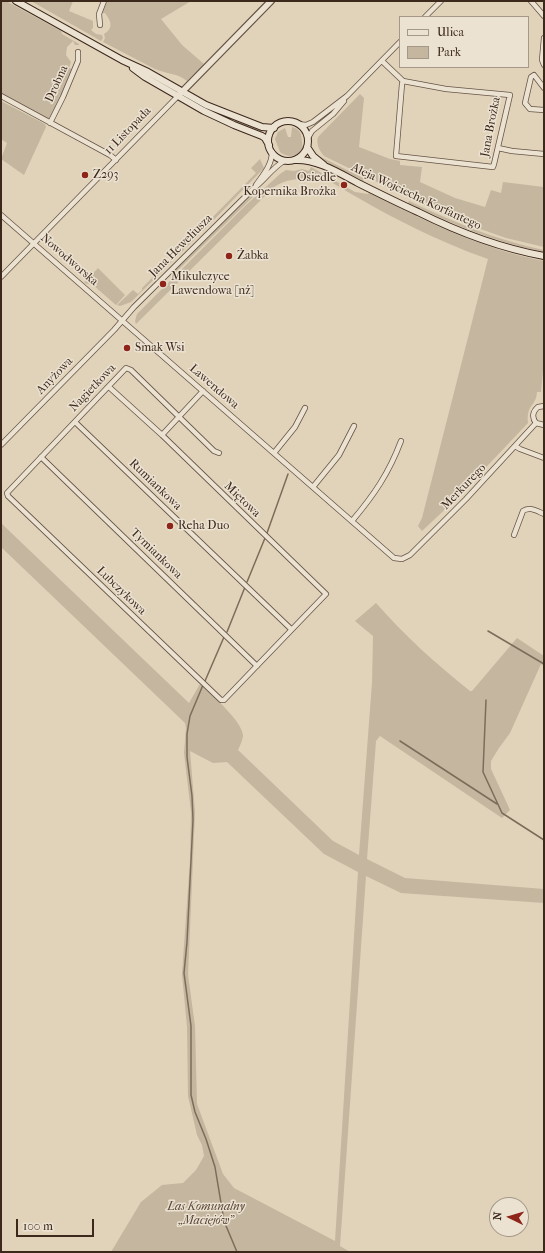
<!DOCTYPE html>
<meta charset="utf-8">
<style>
body{margin:0}
#map{position:relative;width:545px;height:1253px;overflow:hidden;background:#e0d3ba;font-family:"IM FELL French Canon",serif}
canvas{display:block}
.frame{position:absolute;inset:0;border:2px solid #3d281c;pointer-events:none}
.legend{position:absolute;left:399px;top:16px;width:130px;height:52px;box-sizing:border-box;background:#ebe2d2;border:1px solid #a59889;margin:0;padding:5px 7px;list-style:none;font-size:12px;color:#3d281c}
.legend li{display:flex;align-items:center;gap:8px;height:20px}
.legend b{width:20px;border:1px solid #a59889}
.north{position:absolute;left:489px;top:1197px;width:40px;height:40px;box-sizing:border-box;background:#ebe2d2;border:1px solid #a59889;border-radius:50%;rotate:275deg;font-size:11px;font-weight:700;line-height:16px;text-align:center;color:#3d281c}
.north::after{content:'';display:block;margin:auto;width:14px;height:18px;background:#8f2418;clip-path:polygon(50% 0,100% 100%,50% 72%,0 100%)}
.scale{position:absolute;left:16px;top:1219px;width:78px;height:18px;box-sizing:border-box;border:2px solid #3d281c;border-top:0;padding-left:5px;font-size:12px;line-height:14px;white-space:nowrap;color:#3d281c;-webkit-text-stroke:3px #ebe2d2;paint-order:stroke}
</style>
<div id="map">
<canvas width="545" height="1253"></canvas>
<div class="frame"></div>
<ul class="legend">
<li><b style="height:5px;background:#ebe2d2"></b>Ulica</li>
<li><b style="height:11px;background:#c4b69f"></b>Park</li>
</ul>
<div class="north">N</div>
<div class="scale">100 m</div>
</div>
<script>
const ctx = document.querySelector('canvas').getContext('2d');
ctx.lineJoin = 'round';
function paint(path, color) { ctx.fillStyle = color; ctx.fill(path, 'evenodd'); }
function stroke(path, color, width, dash) { ctx.strokeStyle = color; ctx.lineWidth = width; ctx.lineCap = dash ? 'butt' : 'round'; ctx.setLineDash(dash || []); ctx.stroke(path); }
function drawText(font, color, halo, rows, align = 'center') {
  ctx.font = font + ' "IM FELL French Canon",serif'; ctx.lineWidth = 3; ctx.setLineDash([]); ctx.textBaseline = 'middle'; ctx.strokeStyle = halo; ctx.fillStyle = color; for (const [text, x, y, turn = 0] of rows) {
    ctx.save(); ctx.translate(x, y); ctx.rotate((+turn || 0) * Math.PI / 180); ctx.textAlign = isNaN(turn) ? turn : align; if (halo) ctx.strokeText(text, 0, 0); ctx.fillText(text, 0, 0); ctx.restore();
  }
}
const green = new Path2D(`
 M 1,1 L 6,1 L 61,31 L 62,34 L 79,44 L 79,45 L 75,45 L 73,41 L 67,47 L 66,55 L 71,62 L 69,68 L 72,69 L 54,112 L 49,118 L 46,118 L 1,94 Z
 M 31,1 L 73,1 L 69,11 L 93,21 L 93,28 L 91,30 L 96,34 L 102,35 L 103,38 L 101,41 Z
 M 107,1 L 191,1 L 161,19 L 182,45 L 204,64 L 187,81 C 178,73 166,74 155,69 L 103,42 L 105,38 L 104,34 C 114,28 111,21 105,13 L 102,13 Z
 M 360,94 L 364,98 L 359,147 L 390,159 L 400,161 L 400,165 L 422,167 L 420,182 L 455,198 L 485,207 L 491,190 L 501,193 L 503,182 L 544,187 L 544,247 L 506,238 L 455,220 L 324,156 C 319,150 316,144 318,137 Z
 M 1,101 L 45,124 L 46,127 L 24,175 L 1,159 L 7,143 L 1,139 Z
 M 292,127 C 304,130 301,140 303,150 C 296,157 288,158 280,152 L 275,139 L 278,132 L 285,128 L 288,137 L 291,137 Z
 M 319,156 L 365,179 L 363,181 L 318,158 Z
 M 260,159 L 264,168 L 203,231 L 202,228 L 256,173 L 251,168 Z
 M 311,167 L 355,192 L 368,194 L 369,193 C 426,221 481,249 544,261 L 544,360 L 541,392 L 537,392 C 536,407 526,404 528,423 L 454,501 L 422,531 L 418,526 L 422,518 L 488,259 C 473,254 459,248 445,242 C 405,225 368,204 331,182 L 321,178 L 320,181 L 313,177 C 299,179 284,179 273,188 L 136,324 L 135,321 L 137,314 L 245,206 L 280,174 L 286,170 L 294,171 L 302,169 L 309,171 Z
 M 260,187 L 262,188 L 173,275 L 172,273 Z
 M 409,201 C 453,222 496,240 544,250 L 544,252 C 496,243 452,224 408,203 Z
 M 196,234 L 199,235 L 131,302 L 120,306 L 117,305 L 133,290 L 138,294 L 142,290 L 142,288 Z
 M 98,268 L 125,295 L 116,305 L 93,285 L 84,283 Z
 M 1,523 L 189,703 L 200,684 L 205,688 C 215,698 242,722 243,735 C 243,739 240,746 238,750 L 333,841 L 359,855 L 372,683 L 373,636 L 355,621 L 376,603 C 404,635 436,664 470,691 L 472,691 L 517,638 L 544,656 L 544,666 L 541,664 L 510,733 L 499,748 L 491,761 L 491,769 L 510,810 L 502,818 L 380,736 L 376,741 L 367,859 L 405,878 L 544,889 L 544,903 L 401,893 L 366,876 L 340,1246 L 350,1252 L 111,1252 L 141,1202 L 162,1185 L 183,1183 L 196,1170 L 204,1156 L 202,1145 L 197,1135 L 188,1096 L 187,1027 L 182,974 L 190,860 L 191,812 L 184,753 L 186,728 L 185,723 L 1,547 ZM 190,751 L 213,763 L 227,762 L 324,854 L 358,872 L 335,1241 L 234,1188 L 223,1174 L 197,1104 L 195,1026 L 188,975 L 195,812 Z`);
const stream = new Path2D(`
 M 267,533 L 288,474
 M 247,582 L 265,538
 M 488,631 L 544,664
 M 227,632 L 245,587
 M 205,681 L 224,637
 M 203,685 L 190,716 L 187,734 L 187,757 L 192,796 L 193,820 L 187,942 L 184,973 L 191,1026 L 191,1095 L 195,1112 L 206,1139 L 215,1167 L 224,1221 L 237,1252
 M 486,700 L 483,772 L 502,813 L 544,840
 M 400,741 L 497,804`);
const minor = new Path2D(`
 M 531,1 L 544,16
 M 425,17 L 441,1
 M 100,25 L 99,14 L 104,1
 M 544,38 L 542,60 L 544,65
 M 382,61 L 403,81 L 402,84 L 396,156 L 493,167 L 494,164 L 510,95 L 446,89 L 403,81
 M 544,88 L 534,75 L 531,77 L 525,103 L 530,109 L 544,110
 M 1,96 L 110,155 L 116,160
 M 50,123 L 63,97 L 78,61 L 78,52
 M 298,124 L 306,125 L 313,122 L 347,96 L 400,42
 M 308,138 L 312,131 L 333,114 L 344,101
 M 498,148 L 512,151 L 544,154
 M 256,185 C 263,175 272,165 272,152
 M 1,215 L 394,558 L 402,559 L 410,555 L 466,499 L 536,423
 M 1,277 L 178,96
 M 109,387 L 162,435 L 326,594 L 224,700 L 221,700 L 8,496 L 7,493 L 126,368 L 131,370 L 214,451 L 219,453
 M 544,406 L 538,407 C 532,412 532,418 536,423 L 544,425
 M 75,422 L 291,629
 M 162,435 L 203,391
 M 1,445 L 114,330 L 134,307 L 254,188 C 265,180 272,168 284,161
 M 515,446 L 520,449 L 544,458
 M 274,453 L 295,427 L 305,408
 M 41,457 L 257,666
 M 313,487 L 339,455 L 354,426
 M 352,521 C 374,495 389,473 401,441
 M 514,535 L 523,511 C 529,506 537,511 544,514`);
const tertiary = new Path2D(`
 M 180,94 L 271,1`);
const secondary = new Path2D(`
 M 16,1 L 122,60 L 148,72 L 206,105 L 262,127 L 274,128
 M 133,68 L 145,77 L 204,111 L 234,125 L 262,136 L 265,138 L 269,145
 M268 141a20 20 0 1 1 40 0a20 20 0 1 1-40 0Z
 M 307,147 L 313,156 L 324,165
 M 295,160 C 317,159 339,173 358,183 C 378,193 398,203 418,212 C 458,232 500,248 544,256`);
const markers = [
 [85,175,4,"#8f2418"],
 [344,185,4,"#8f2418"],
 [229,256,4,"#8f2418"],
 [163,284,4,"#8f2418"],
 [127,348,4,"#8f2418"],
 [170,526,4,"#8f2418"]
];
const streetNames = [
 ["Drobna",57,84,-66],
 ["Jana Brożka",491,127,-79],
 ["11 Listopada",128,131,-46],
 ["Aleja Wojciecha Korfantego",416,197,25],
 ["Jana Heweliusza",181,246,-45],
 ["Nowodworska",69,260,41],
 ["Anyżowa",55,376,-46],
 ["Lawendowa",214,387,41],
 ["Nagietkowa",93,388,-46],
 ["Rumiankowa",155,485,44],
 ["Merkurego",464,487,-46],
 ["Miętowa",242,500,44],
 ["Tymiankowa",156,554,44],
 ["Lubczykowa",121,591,44]
];
const poiNames = [
 ["Z293",93,175],
 ["Osiedle",336,178,"right"],
 ["Kopernika Brożka",336,192,"right"],
 ["Żabka",237,256],
 ["Mikulczyce",171,277],
 ["Lawendowa [nż]",171,291],
 ["Smak Wsi",135,348],
 ["Reha Duo",178,526]
];
const parkNames = [
 ["Las Komunalny",206,1207],
 ["„Maciejów”",206,1221]
];
paint(green, '#c4b69f');
stroke(stream, '#7e6c5a', 1.5);
stroke(minor, '#665344', 6);
stroke(tertiary, '#665344', 8);
stroke(secondary, '#3d281c', 8);
stroke(minor, '#ebe2d2', 4.5);
stroke(tertiary, '#ebe2d2', 5.5);
stroke(secondary, '#ebe2d2', 6);
for (const [x, y, r, color] of markers) { const dot = new Path2D(); dot.arc(x, y, r, 0, 2 * Math.PI); ctx.fillStyle = color; ctx.fill(dot); stroke(dot, '#ebe2d2', 1.5); }
drawText('12px', '#3d281c', '#ebe2d2', streetNames);
drawText('12px', '#3d281c', '#ebe2d2', poiNames, 'left');
drawText('italic 12px', '#584436', '#ebe2d2', parkNames);
</script>
